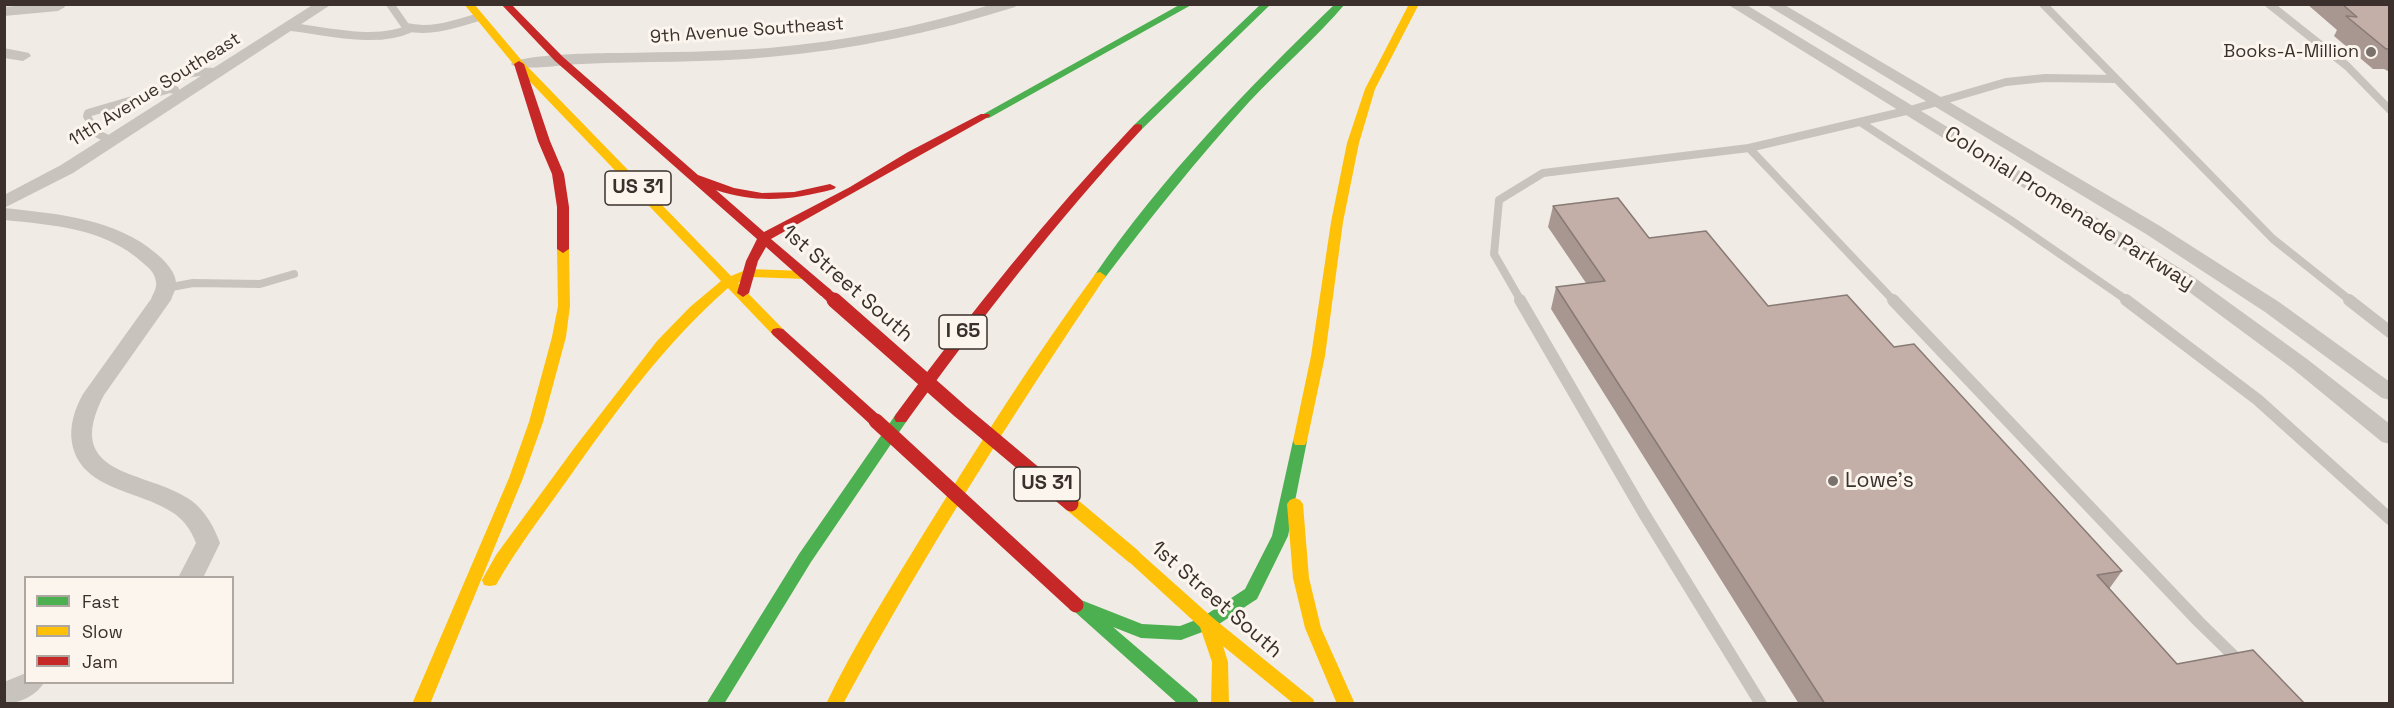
<!DOCTYPE html>
<style>
body{margin:0}
#map{position:relative;width:2394px;height:708px;overflow:hidden;background:#f0ebe5;font-family:"Space Grotesk",sans-serif}
canvas{display:block}
.frame{position:absolute;inset:0;border:6px solid #3b302b;pointer-events:none}
.legend{position:absolute;left:24px;top:576px;width:210px;height:108px;box-sizing:border-box;background:#fbf5ee;border:2px solid #aea6a0;margin:0;padding:8px 10px;list-style:none;font-size:18px;color:#3b302b}
.legend li{display:flex;align-items:center;gap:12px;height:30px}
.legend b{width:30px;border:2px solid #aea6a0}
</style>
<div id="map">
<canvas width="2394" height="708"></canvas>
<div class="frame"></div>
<ul class="legend">
<li><b style="height:8px;background:#4caf50"></b>Fast</li>
<li><b style="height:8px;background:#ffc107"></b>Slow</li>
<li><b style="height:8px;background:#c62828"></b>Jam</li>
</ul>
</div>
<script>
const ctx = document.querySelector('canvas').getContext('2d');
ctx.lineJoin = 'round';
function stroke(path, color, width, dash) { ctx.strokeStyle = color; ctx.lineWidth = width; ctx.lineCap = dash ? 'butt' : 'round'; ctx.setLineDash(dash || []); ctx.stroke(path); }
function paint(path, color) { ctx.fillStyle = color; ctx.fill(path, 'evenodd'); }
function drawText(font, color, halo, rows, align = 'center') {
  ctx.font = font + ' "Space Grotesk",sans-serif'; ctx.lineWidth = 6; ctx.setLineDash([]); ctx.textBaseline = 'middle'; ctx.strokeStyle = halo; ctx.fillStyle = color; for (const [text, x, y, turn = 0] of rows) {
    ctx.save(); ctx.translate(x, y); ctx.rotate((+turn || 0) * Math.PI / 180); ctx.textAlign = isNaN(turn) ? turn : align; if (halo) ctx.strokeText(text, 0, 0); ctx.fillText(text, 0, 0); ctx.restore();
  }
}
const laneFar1 = new Path2D(`
 M 390,4 L 406,27 C 431,33 455,24 479,17
 M 2043,4 L 2273,239 L 2351,301
 M 2269,4 L 2347,66 L 2390,110
 M 291,27 C 327,31 376,44 409,29
 M 175,90 L 170,89 L 169,85 C 184,71 201,71 220,72
 M 1860,122 L 2012,221 L 2128,301
 M 112,141 L 96,133 L 87,116 L 88,113 L 170,89
 M 166,288 L 193,283 L 260,284 L 294,274
 M 1521,301 L 1494,254 L 1499,200 L 1543,173 L 1749,148
 M 1894,301 L 1749,148 L 1910,110 L 2006,82 L 2045,78 L 2115,79`);
const lane = new Path2D(`
 M 1520,300 L 1643,512 L 1761,704
 M 1893,300 L 2199,622 L 2242,664
 M 2126,300 L 2258,400 L 2390,519
 M 2349,300 L 2390,332`);
const street = new Path2D(`
 M 37,4 L 64,4 L 65,7 L 58,11 L 4,16 L 4,7 Z
 M 314,4 L 332,4 L 73,173 L 4,208 L 4,195 L 61,165 Z
 M 993,4 L 1017,4 L 1015,7 C 935,32 853,50 769,57 C 707,63 644,61 582,64 C 569,64 518,72 511,64 C 519,54 601,53 618,53 C 669,52 719,52 769,48 C 845,41 920,27 993,4 Z
 M 1727,4 L 1745,4 L 2191,275 L 2307,359 L 2390,424 L 2390,444 L 2382,442 L 2293,369 L 2177,283 Z
 M 1765,4 L 1783,4 L 2160,226 L 2279,302 L 2390,382 L 2390,400 L 2382,398 L 2265,312 L 2146,234 Z
 M 4,48 L 29,53 L 31,56 L 23,61 L 4,58 Z
 M 4,208 C 58,214 116,218 158,255 C 166,262 175,272 176,282 C 177,288 173,294 171,300 L 104,395 C 60,479 148,469 192,501 C 206,512 214,527 220,543 L 203,578 L 178,578 L 196,543 C 191,530 183,518 170,511 C 137,490 80,489 72,443 C 69,426 75,408 83,394 L 151,299 C 153,294 157,288 156,282 C 155,273 149,268 143,263 C 105,228 53,225 4,220 Z
 M 26,673 L 26,682 L 44,682 C 38,695 18,704 4,704 L 4,682 Z`);
const fast = new Path2D(`
 M 1181,4 L 1193,4 L 989,118 L 981,118 L 980,116 Z
 M 1261,4 L 1271,4 L 1142,129 L 1134,129 L 1134,125 Z
 M 1335,4 L 1345,4 C 1315,39 1280,69 1249,102 C 1198,158 1150,218 1104,279 L 1096,279 L 1094,276 C 1162,177 1248,88 1335,4 Z
 M 901,413 L 906,414 L 908,418 L 906,422 L 811,562 L 724,704 L 706,704 L 799,554 L 896,414 Z
 M 1300,436 L 1305,437 L 1307,441 L 1288,536 L 1257,599 L 1213,628 L 1181,640 L 1141,638 L 1113,627 L 1197,699 L 1199,704 L 1178,704 L 1075,612 L 1070,610 L 1068,605 L 1070,600 L 1076,598 L 1142,624 L 1180,626 L 1201,618 L 1245,589 L 1272,536 L 1293,441 L 1295,437 Z`);
const slow = new Path2D(`
 M 464,4 L 474,4 L 523,62 L 731,276 L 748,269 L 806,271 L 812,275 L 806,279 L 750,277 L 738,283 L 783,329 L 785,332 L 783,335 L 773,335 L 728,288 C 665,343 616,411 568,479 C 543,514 517,548 496,585 L 490,586 L 484,585 L 482,580 L 496,555 L 575,447 L 657,341 L 690,307 L 721,281 L 515,66 Z
 M 1409,4 L 1419,4 L 1375,89 L 1359,143 L 1343,222 L 1325,356 L 1307,441 L 1305,445 L 1295,445 L 1293,441 L 1311,356 L 1331,222 L 1347,143 L 1365,89 Z
 M 563,245 L 569,249 L 570,306 L 566,337 L 543,422 L 523,478 L 430,704 L 412,704 L 509,478 L 529,422 L 552,337 L 558,306 L 557,249 Z
 M 1100,272 L 1106,276 C 1012,415 923,556 843,704 L 826,704 C 854,645 890,589 924,533 C 979,445 1034,357 1096,273 Z
 M 1295,498 L 1300,500 L 1303,504 L 1309,578 L 1321,628 L 1355,704 L 1337,704 L 1305,628 L 1293,578 L 1287,504 L 1290,500 Z
 M 1133,550 L 1139,552 L 1213,618 L 1313,699 L 1315,704 L 1294,704 L 1223,646 L 1228,662 L 1229,704 L 1211,704 L 1212,662 L 1200,627 L 1127,560 L 1125,556 L 1127,552 Z`);
const jam = new Path2D(`
 M 501,4 L 511,4 L 563,57 L 698,175 L 734,188 L 762,193 L 794,192 L 830,184 L 836,187 L 834,189 C 793,200 757,204 716,190 L 764,232 L 850,187 L 908,152 L 981,114 L 989,114 L 990,116 L 771,239 L 831,290 L 832,293 L 831,296 L 821,296 L 766,247 L 758,261 L 749,293 L 743,297 L 737,293 L 746,261 L 757,239 L 555,61 Z
 M 519,61 L 524,64 L 550,141 L 564,174 L 569,207 L 569,249 L 563,253 L 557,249 L 557,207 L 552,174 L 538,141 L 514,64 Z
 M 1138,124 L 1142,125 L 1142,129 C 1056,221 980,320 906,422 L 896,422 L 894,418 L 896,414 C 970,313 1048,216 1134,125 Z
 M 778,328 L 783,329 L 881,417 L 883,421 L 881,425 L 871,425 L 773,335 L 771,332 L 773,329 Z`);
const slowBridge = new Path2D(`
 M 1071,504 L 1133,556`);
const jamBridgeFar1 = new Path2D(`
 M 826,293 L 835,301`);
const jamBridge = new Path2D(`
 M 834,300 L 960,411 L 1071,504
 M 876,421 L 1076,605`);
const wall = new Path2D(`
 M 2307,4 L 2390,4 L 2390,72 L 2384,69 L 2373,69 L 2334,36 L 2337,30 Z
 M 1553,206 L 1649,238 L 1768,306 L 1894,347 L 2122,571 L 2109,589 L 2177,664 L 2305,704 L 1799,704 L 1551,309 L 1556,287 L 1586,283 L 1548,227 Z`);
const building = new Path2D(`
 M 2342,4 L 2390,4 L 2390,49 L 2386,49 L 2346,16 L 2357,17 Z
 M 1618,198 L 1649,238 L 1706,231 L 1768,306 L 1847,295 L 1894,347 L 1914,344 L 2122,571 L 2097,575 L 2177,664 L 2253,650 L 2305,704 L 1825,704 L 1556,287 L 1605,281 L 1553,206 Z`);
const markers = [
 [2371,52,6,"#7a716c"],
 [1833,481,6,"#7a716c"]
];
const farStreetnames = [
 ["9th Avenue Southeast",747,31,-4],
 ["11th Avenue Southeast",155,90,-32]
];
const farPoinames = [
 ["Books-A-Million",2359,52]
];
const shields = [
 [638,188,66],
 [963,332,48],
 [1047,484,66]
];
const shieldNames = [
 ["US 31",638,188],
 ["I 65",963,332],
 ["US 31",1047,484]
];
const streetNames = [
 ["Colonial Promenade Parkway",2069,209,32],
 ["1st Street South",847,284,41],
 ["1st Street South",1216,600,41]
];
const poiNames = [
 ["Lowe's",1845,481]
];
stroke(laneFar1, '#c9c3be', 8);
stroke(lane, '#c9c3be', 12);
paint(street, '#c9c3be');
paint(fast, '#4caf50');
paint(slow, '#ffc107');
paint(jam, '#c62828');
stroke(slowBridge, '#ffc107', 15);
stroke(jamBridgeFar1, '#c62828', 11);
stroke(jamBridge, '#c62828', 15);
paint(wall, '#a89690');
paint(building, '#c3afa7');
stroke(building, '#887a75', 1.5);
for (const [x, y, r, color] of markers) { const dot = new Path2D(); dot.arc(x, y, r, 0, 2 * Math.PI); ctx.fillStyle = color; ctx.fill(dot); stroke(dot, '#fbf5ee', 2); }
drawText('18px', '#3b302b', '#fbf5ee', farStreetnames);
drawText('18px', '#3b302b', '#fbf5ee', farPoinames, 'right');
for (const [x, y, w] of shields) { const box = new Path2D(); box.roundRect(x - w / 2, y - 17, w, 34, 4.5); ctx.fillStyle = '#fbf5ee'; ctx.fill(box); stroke(box, '#3b302b', 1.5); }
drawText('bold 20px', '#3b302b', null, shieldNames);
drawText('21px', '#3b302b', '#fbf5ee', streetNames);
drawText('21px', '#3b302b', '#fbf5ee', poiNames, 'left');
</script>
